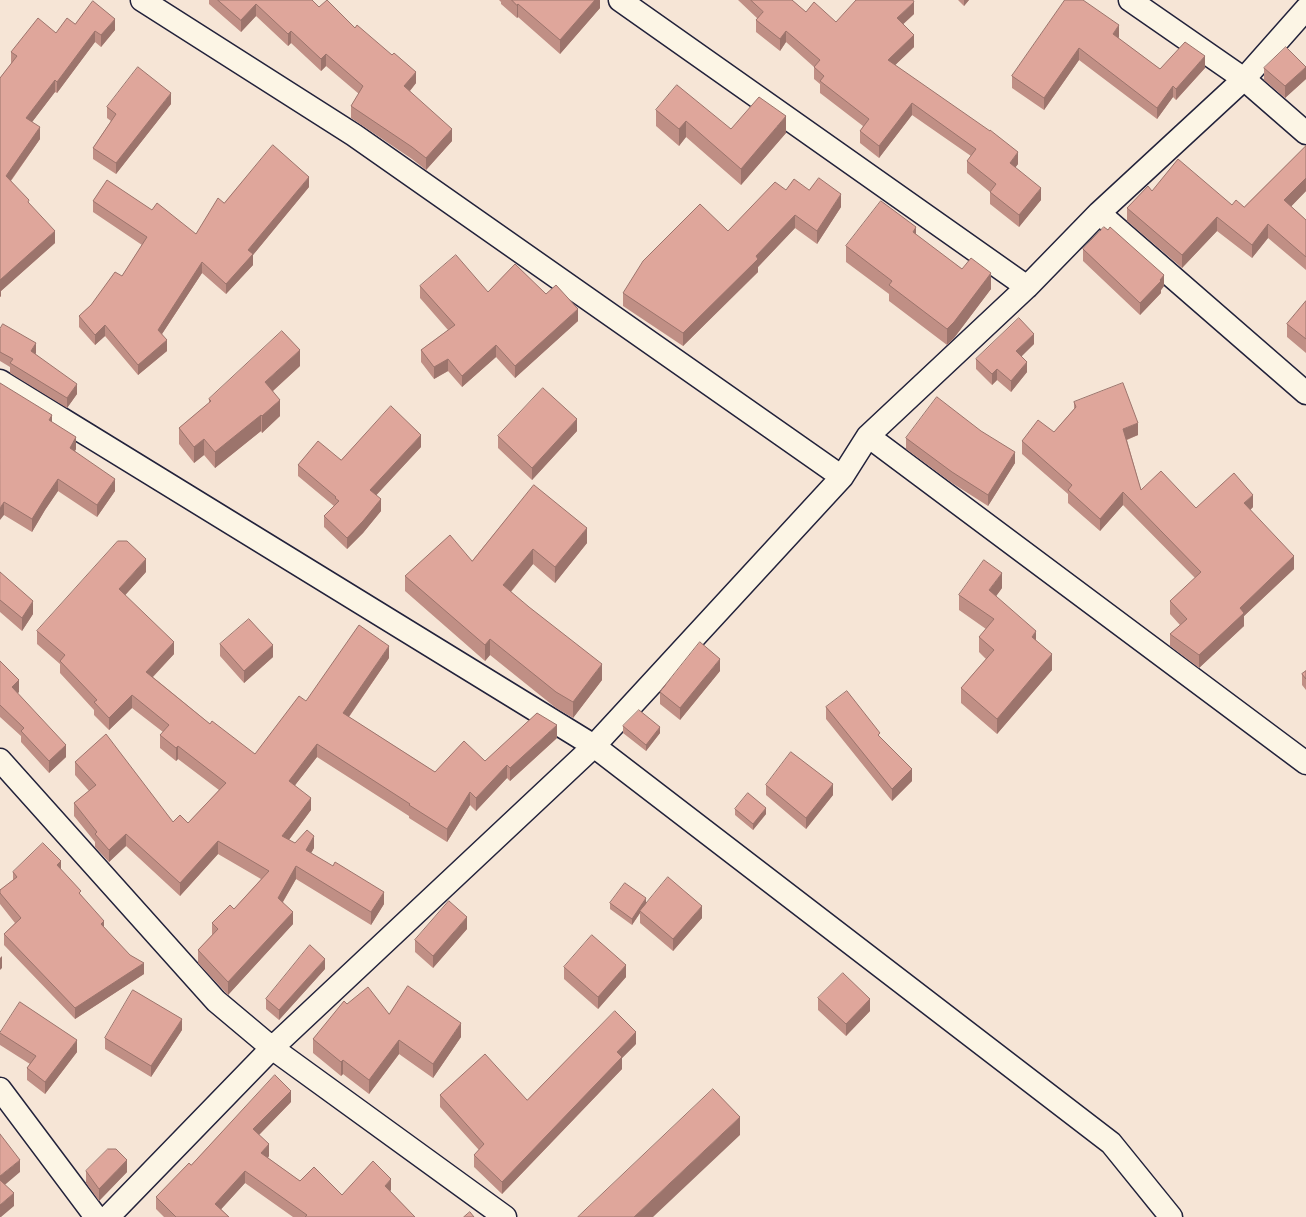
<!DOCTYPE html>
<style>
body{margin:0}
canvas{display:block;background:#f6e5d6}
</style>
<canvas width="1306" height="1217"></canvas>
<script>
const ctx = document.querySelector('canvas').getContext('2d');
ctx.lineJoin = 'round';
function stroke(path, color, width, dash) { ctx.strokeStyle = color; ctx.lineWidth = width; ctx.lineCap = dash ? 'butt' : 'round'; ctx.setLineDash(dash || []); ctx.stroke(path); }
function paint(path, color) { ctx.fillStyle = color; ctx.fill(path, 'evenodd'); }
const minor = new Path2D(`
 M 142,0 L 354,135 L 842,477
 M 620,0 L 1027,287
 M 1130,0 L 1244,79 L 1306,133
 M 1099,213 L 1306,393
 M 0,381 L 594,746 L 1111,1143 L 1171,1217
 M 868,436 L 1306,763
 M 0,760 L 216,1001 L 272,1048 L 505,1217
 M 0,1089 L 96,1217
 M 108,1217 L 272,1048 L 594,746 L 842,477 L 868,436 L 1027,287 L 1099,213 L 1244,79 L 1306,9`);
const wall = new Path2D(`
 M 209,0 L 312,0 L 319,7 L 355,28 L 416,83 L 410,91 L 452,141 L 426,170 L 412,159 L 351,118 L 351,106 L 359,94 L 326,66 L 321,71 L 291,43 L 288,46 L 256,16 L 241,32 L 209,4 Z
 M 499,0 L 600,0 L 600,8 L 560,54 L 518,17 L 517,18 L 501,4 L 501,2 Z
 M 738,0 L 792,0 L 806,12 L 836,22 L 914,14 L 903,24 L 914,47 L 895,65 L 1018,164 L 1015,167 L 1041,200 L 1019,227 L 990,204 L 990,192 L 967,173 L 967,161 L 971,156 L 912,115 L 879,158 L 860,143 L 860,131 L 863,126 L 820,93 L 820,84 L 814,79 L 814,67 L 786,42 L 780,51 L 756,32 L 756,20 L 758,19 Z
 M 958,0 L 969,0 L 964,6 Z
 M 1065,0 L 1119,37 L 1118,38 L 1160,69 L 1205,68 L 1176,100 L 1173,97 L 1157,119 L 1079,60 L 1044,110 L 1012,88 L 1012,76 Z
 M 75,24 L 115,30 L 101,47 L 95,42 L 57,93 L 55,92 L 32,122 L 40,139 L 11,181 L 29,203 L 55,243 L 1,291 L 1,296 L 0,297 L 0,78 L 11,64 L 11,52 L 56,33 Z
 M 1264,68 L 1306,79 L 1285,98 L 1264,80 Z
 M 171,104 L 116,174 L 93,159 L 93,148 L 111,121 L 107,118 L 107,107 Z
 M 656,110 L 731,129 L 786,133 L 741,185 L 686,137 L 679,146 L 656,126 Z
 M 1306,146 L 1306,191 L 1291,206 L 1306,220 L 1306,270 L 1268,238 L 1252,258 L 1217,231 L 1182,268 L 1127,221 L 1127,208 L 1152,191 L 1244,207 Z
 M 309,187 L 253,255 L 253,265 L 226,294 L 202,273 L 162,334 L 167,351 L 138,375 L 105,336 L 95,345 L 79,327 L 79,316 L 122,276 L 142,245 L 93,212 L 93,201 L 152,210 L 196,234 L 224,203 Z
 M 786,190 L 809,190 L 841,207 L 817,244 L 795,228 L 758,267 L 758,272 L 683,346 L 623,306 L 623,293 L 728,231 Z
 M 1108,230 L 1164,286 L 1161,290 L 1161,293 L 1140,315 L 1083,261 L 1083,249 Z
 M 916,235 L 962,269 L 991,289 L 954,338 L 947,345 L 889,301 L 889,294 L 846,262 L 846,246 Z
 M 420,286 L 488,292 L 546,294 L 578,321 L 515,378 L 496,357 L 462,387 L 448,371 L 434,379 L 421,362 L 421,350 L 448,330 L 420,298 Z
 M 1306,301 L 1306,353 L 1287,337 L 1287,324 Z
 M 0,329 L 36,353 L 35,354 L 77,394 L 67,408 L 10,373 L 10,367 L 0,361 Z
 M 1034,344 L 1021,356 L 1027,372 L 1011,392 L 997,380 L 992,385 L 976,369 L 976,359 Z
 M 300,366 L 273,391 L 280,416 L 262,433 L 261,431 L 215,468 L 204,455 L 194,463 L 179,444 L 179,428 L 209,403 L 209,399 Z
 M 0,383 L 52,423 L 76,449 L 75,451 L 115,491 L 97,517 L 58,491 L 45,510 L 32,532 L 4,515 Z
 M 1074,402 L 1138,435 L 1127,440 L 1141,490 L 1196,508 L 1253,507 L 1250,510 L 1294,569 L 1244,616 L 1244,626 L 1199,668 L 1170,646 L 1170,634 L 1180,625 L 1170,614 L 1170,601 L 1195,578 L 1123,505 L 1100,531 L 1068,503 L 1068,494 L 1022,454 L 1022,441 L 1054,432 L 1074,409 Z
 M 577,431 L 532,480 L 498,448 L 498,436 Z
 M 906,438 L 1015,463 L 988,506 L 952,483 L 906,449 Z
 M 421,447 L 376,495 L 381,511 L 363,533 L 347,549 L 324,527 L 324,516 L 334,506 L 298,476 L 298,465 L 341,460 Z
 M 534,485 L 587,543 L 555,583 L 533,564 L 511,592 L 602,680 L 573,718 L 556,708 L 490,655 L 485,661 L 405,591 L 405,576 L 472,561 Z
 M 0,572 L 33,614 L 22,631 L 0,612 Z
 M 146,572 L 125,595 L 174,654 L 153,677 L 210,724 L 255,754 L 306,701 L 389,658 L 349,717 L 435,772 L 485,761 L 557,738 L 510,781 L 507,778 L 476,811 L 470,805 L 447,842 L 409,818 L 409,816 L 317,757 L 295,785 L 311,810 L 289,840 L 295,843 L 314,848 L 311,853 L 384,904 L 371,925 L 296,879 L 283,902 L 293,924 L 228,995 L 198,963 L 198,950 L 212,935 L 212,923 L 234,909 L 261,879 L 218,854 L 180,896 L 126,846 L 109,862 L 95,847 L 95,842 L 74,816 L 74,803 L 89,791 L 75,775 L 75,762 L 173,822 L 188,823 L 219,790 L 178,759 L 176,761 L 160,748 L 160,735 L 163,732 L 132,708 L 109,730 L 94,715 L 94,710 L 60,673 L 60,664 L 37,644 L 37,631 Z
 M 1002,588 L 996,596 L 1036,640 L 1052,670 L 997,734 L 961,703 L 961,688 L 986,659 L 979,652 L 979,637 L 986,629 L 959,610 L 959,595 Z
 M 220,644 L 273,657 L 244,683 L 220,656 Z
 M 0,661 L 19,692 L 17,693 L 66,757 L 49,773 L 21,742 L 21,736 L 0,717 Z
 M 720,671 L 680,720 L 660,704 L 660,692 Z
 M 1306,671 L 1306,690 L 1302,685 L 1302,674 Z
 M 826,707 L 880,737 L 912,781 L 892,801 L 826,719 Z
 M 623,726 L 660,733 L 646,751 L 623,733 Z
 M 766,785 L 833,795 L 806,829 L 766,795 Z
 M 735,809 L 766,814 L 753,830 L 735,815 Z
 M 61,870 L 81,895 L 104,927 L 144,974 L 75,1019 L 4,945 L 4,934 L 15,923 L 0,904 L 0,890 L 13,880 L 13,872 Z
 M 610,903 L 646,903 L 702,918 L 673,951 L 640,923 L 640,913 L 632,925 L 610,909 Z
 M 467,929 L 433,968 L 415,952 L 415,940 Z
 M 564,967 L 626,977 L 598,1009 L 564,979 Z
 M 325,969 L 279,1020 L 266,1009 L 266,999 Z
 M 818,998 L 870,1011 L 846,1036 L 818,1010 Z
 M 347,1004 L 389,1014 L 461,1037 L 433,1078 L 399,1054 L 369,1094 L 343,1074 L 341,1076 L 313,1053 L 313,1039 Z
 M 182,1030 L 151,1077 L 105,1049 L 105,1038 Z
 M 0,1033 L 77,1052 L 45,1094 L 27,1080 L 27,1068 L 30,1064 L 0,1045 Z
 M 636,1044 L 622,1058 L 622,1069 L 502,1194 L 474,1167 L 474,1155 L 479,1150 L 440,1107 L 440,1095 L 527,1100 Z
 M 291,1102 L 259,1135 L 269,1156 L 268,1158 L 300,1181 L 342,1195 L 391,1190 L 390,1191 L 415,1217 L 293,1217 L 245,1183 L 221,1209 L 229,1217 L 164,1217 L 156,1209 L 156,1197 L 191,1165 Z
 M 86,1171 L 127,1172 L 99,1201 L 86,1183 Z`);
const shadedWall = new Path2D(`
 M 595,0 L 600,0 L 600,8 L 560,54 L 560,40 Z
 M 964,0 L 969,0 L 964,6 Z
 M 914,2 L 914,14 L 897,30 L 897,18 Z
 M 256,4 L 256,16 L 241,32 L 241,20 Z
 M 518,4 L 518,17 L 517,18 L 517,5 Z
 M 115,19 L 115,30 L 101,47 L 101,35 Z
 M 1119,25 L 1119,37 L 1113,46 L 1113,34 Z
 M 95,31 L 95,42 L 57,93 L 57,82 Z
 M 291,31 L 291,43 L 288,46 L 288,34 Z
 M 786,31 L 786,42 L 780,51 L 780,39 Z
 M 914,35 L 914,47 L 888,72 L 888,60 Z
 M 1079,48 L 1079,60 L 1044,110 L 1044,98 Z
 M 326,54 L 326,66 L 321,71 L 321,59 Z
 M 1205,56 L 1205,68 L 1176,100 L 1176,89 Z
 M 1306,67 L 1306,79 L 1285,98 L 1285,86 Z
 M 416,72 L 416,83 L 404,98 L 404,86 Z
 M 55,80 L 55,92 L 26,130 L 26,118 Z
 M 1173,86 L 1173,97 L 1157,119 L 1157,108 Z
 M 171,93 L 171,104 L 116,174 L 116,163 Z
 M 912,103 L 912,115 L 879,158 L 879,146 Z
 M 786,116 L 786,133 L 741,185 L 741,169 Z
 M 686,121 L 686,137 L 679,146 L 679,129 Z
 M 40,127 L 40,139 L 6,187 L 6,176 Z
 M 452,129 L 452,141 L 426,170 L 426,158 Z
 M 1018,152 L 1018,164 L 1010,175 L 1010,163 Z
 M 309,177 L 309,187 L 253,255 L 253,265 L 226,294 L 226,284 L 248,250 Z
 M 1306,178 L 1306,191 L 1284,214 L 1284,200 Z
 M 1041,188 L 1041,200 L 1019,227 L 1019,215 Z
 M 841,194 L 841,207 L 817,244 L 817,231 Z
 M 795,215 L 795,228 L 758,267 L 758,272 L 683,346 L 683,333 Z
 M 1217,217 L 1217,231 L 1182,268 L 1182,255 Z
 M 1268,224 L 1268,238 L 1252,258 L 1252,245 Z
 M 916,227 L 916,243 L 913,232 Z
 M 55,231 L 55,243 L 1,291 L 1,296 L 0,297 L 0,280 Z
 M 202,262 L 202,273 L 158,340 L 158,330 Z
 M 991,273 L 991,289 L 954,338 L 947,345 L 947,329 Z
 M 1164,275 L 1164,286 L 1161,290 L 1161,293 L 1140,315 L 1140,303 Z
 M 578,309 L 578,321 L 515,378 L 515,366 Z
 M 105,325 L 105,336 L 95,345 L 95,335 Z
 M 1034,334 L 1034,344 L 1016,362 L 1016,351 Z
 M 167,340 L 167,351 L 138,375 L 138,365 Z
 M 36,343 L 36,353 L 31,360 L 31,351 Z
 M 496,345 L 496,357 L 462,387 L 462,376 Z
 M 300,350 L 300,366 L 265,398 L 265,382 Z
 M 448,359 L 448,371 L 434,379 L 434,367 Z
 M 1027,362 L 1027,372 L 1011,392 L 1011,381 Z
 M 997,369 L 997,380 L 992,385 L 992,374 Z
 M 77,384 L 77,394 L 67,408 L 67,398 Z
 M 280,400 L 280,416 L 262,433 L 262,416 Z
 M 52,415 L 52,428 L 49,420 Z
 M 261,415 L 261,431 L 215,468 L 215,452 Z
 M 577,419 L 577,431 L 532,480 L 532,468 Z
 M 1138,423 L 1138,435 L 1123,441 L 1123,429 Z
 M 421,435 L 421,447 L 370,502 L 370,490 Z
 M 76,437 L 76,449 L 70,460 L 70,448 Z
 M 204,439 L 204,455 L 194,463 L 194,447 Z
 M 1015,452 L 1015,463 L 988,506 L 988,495 Z
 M 58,479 L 58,491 L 45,510 L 32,532 L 32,519 L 45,498 Z
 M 115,479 L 115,491 L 97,517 L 97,505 Z
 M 1123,492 L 1123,505 L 1100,531 L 1100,519 Z
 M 1253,495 L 1253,507 L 1244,516 L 1244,503 Z
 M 381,499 L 381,511 L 363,533 L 347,549 L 347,538 Z
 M 4,502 L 4,515 L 0,520 L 0,508 Z
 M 587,528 L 587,543 L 555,583 L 555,567 Z
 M 533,549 L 533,564 L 503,601 L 503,585 Z
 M 1294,556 L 1294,569 L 1244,616 L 1244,626 L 1199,668 L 1199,655 L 1240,608 Z
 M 146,559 L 146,572 L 119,602 L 119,589 Z
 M 1002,573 L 1002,588 L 989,606 L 989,590 Z
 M 33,601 L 33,614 L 22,631 L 22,618 Z
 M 1036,631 L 1036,647 L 1032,637 Z
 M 490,639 L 490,655 L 485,661 L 485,645 Z
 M 174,642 L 174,654 L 146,684 L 146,672 Z
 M 273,645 L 273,657 L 244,683 L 244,671 Z
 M 389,646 L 389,658 L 343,725 L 343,713 Z
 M 1052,654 L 1052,670 L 997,734 L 997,719 Z
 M 720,659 L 720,671 L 680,720 L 680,708 Z
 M 602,664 L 602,680 L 573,718 L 573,702 Z
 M 19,680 L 19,692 L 12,699 L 12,687 Z
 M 132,695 L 132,708 L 109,730 L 109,718 Z
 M 557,725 L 557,738 L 510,781 L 510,768 Z
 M 660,727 L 660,733 L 646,751 L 646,745 Z
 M 317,744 L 317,757 L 289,793 L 289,781 Z
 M 66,745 L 66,757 L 49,773 L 49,761 Z
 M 178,746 L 178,759 L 176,761 L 176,748 Z
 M 507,765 L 507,778 L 476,811 L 476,798 Z
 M 912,769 L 912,781 L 892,801 L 892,789 Z
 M 833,784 L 833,795 L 806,829 L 806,818 Z
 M 470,792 L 470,805 L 447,842 L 447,829 Z
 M 311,798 L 311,810 L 282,849 L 282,836 Z
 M 766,808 L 766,814 L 753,830 L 753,824 Z
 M 126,834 L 126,846 L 109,862 L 109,850 Z
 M 314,836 L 314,848 L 306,862 L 306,850 Z
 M 218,841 L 218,854 L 180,896 L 180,883 Z
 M 61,861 L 61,872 L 57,865 Z
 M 296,866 L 296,879 L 278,910 L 278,898 Z
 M 384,892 L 384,904 L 371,925 L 371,912 Z
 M 646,898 L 646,905 L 640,911 L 640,913 L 632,925 L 632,919 Z
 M 702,906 L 702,918 L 673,951 L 673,939 Z
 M 293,912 L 293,924 L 228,995 L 228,982 Z
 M 467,917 L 467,929 L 433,968 L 433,956 Z
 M 104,921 L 104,932 L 101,924 Z
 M 2,956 L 2,968 L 0,970 L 0,958 Z
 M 325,959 L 325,969 L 279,1020 L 279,1010 Z
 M 144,963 L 144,974 L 75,1019 L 75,1008 Z
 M 626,965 L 626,977 L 598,1009 L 598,997 Z
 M 870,999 L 870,1011 L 846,1036 L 846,1024 Z
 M 182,1019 L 182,1030 L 151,1077 L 151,1066 Z
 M 461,1023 L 461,1037 L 433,1078 L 433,1064 Z
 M 636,1032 L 636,1044 L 622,1058 L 622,1069 L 502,1194 L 502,1182 L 617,1052 Z
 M 77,1040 L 77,1052 L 45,1094 L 45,1082 Z
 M 399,1040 L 399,1054 L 369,1094 L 369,1080 Z
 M 343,1060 L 343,1074 L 341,1076 L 341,1062 Z
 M 291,1091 L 291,1102 L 253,1141 L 253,1129 Z
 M 740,1117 L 740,1135 L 653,1217 L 634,1217 Z
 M 269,1144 L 269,1156 L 261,1165 L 261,1153 Z
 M 20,1160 L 20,1172 L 0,1189 L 0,1176 Z
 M 127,1160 L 127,1172 L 99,1201 L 99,1189 Z
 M 245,1171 L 245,1183 L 215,1216 L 215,1204 Z
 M 391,1179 L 391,1190 L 385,1197 L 385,1186 Z
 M 14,1193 L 14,1206 L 1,1217 L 0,1217 L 0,1205 Z`);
const building = new Path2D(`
 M 218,0 L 312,0 L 319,7 L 327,0 L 355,28 L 357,25 L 392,55 L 394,53 L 416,72 L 404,86 L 452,129 L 426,158 L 412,147 L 351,106 L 363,86 L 326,54 L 321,59 L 291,31 L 288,34 L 256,4 L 241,20 Z
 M 512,0 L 595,0 L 560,40 L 518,4 L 517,5 Z
 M 751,0 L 792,0 L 806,12 L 814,2 L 836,22 L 856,0 L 913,0 L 914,2 L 897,18 L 914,35 L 888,60 L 990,131 L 990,130 L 1018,152 L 1010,163 L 1041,188 L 1019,215 L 990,192 L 996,184 L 967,161 L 976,149 L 912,103 L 879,146 L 860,131 L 869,119 L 820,81 L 824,76 L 814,67 L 820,60 L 786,31 L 780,39 L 756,20 L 763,12 Z
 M 1065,0 L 1083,0 L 1119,25 L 1113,34 L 1160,69 L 1185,42 L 1205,56 L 1176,89 L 1173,86 L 1157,108 L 1079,48 L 1044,98 L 1012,76 Z
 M 93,1 L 115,19 L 101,35 L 95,31 L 57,82 L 55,80 L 26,118 L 40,127 L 6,176 L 29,200 L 28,202 L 55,231 L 0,280 L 0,78 L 17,56 L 11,52 L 38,18 L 56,33 L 67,18 L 75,24 Z
 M 1286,47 L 1306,67 L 1285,86 L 1264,68 Z
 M 138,67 L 171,93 L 116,163 L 93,148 L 116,114 L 107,107 Z
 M 677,85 L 731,129 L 759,97 L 786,116 L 741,169 L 686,121 L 679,129 L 656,110 Z
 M 273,145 L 309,177 L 248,250 L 253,254 L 226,284 L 202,262 L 158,330 L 167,340 L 138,365 L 105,325 L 95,335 L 79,316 L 91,305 L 115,272 L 122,276 L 147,237 L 93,201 L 107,180 L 152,210 L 157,203 L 196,234 L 218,198 L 224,203 Z
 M 1306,146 L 1306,178 L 1284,200 L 1306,220 L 1306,257 L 1268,224 L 1252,245 L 1217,217 L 1182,255 L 1127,208 L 1148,186 L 1152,191 L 1178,159 L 1232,205 L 1236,200 L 1244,207 Z
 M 819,178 L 841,194 L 817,231 L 795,215 L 756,256 L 758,259 L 683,333 L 623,293 L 643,261 L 700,204 L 728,231 L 775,182 L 786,190 L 794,179 L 809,190 Z
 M 881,201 L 916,227 L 913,232 L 962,269 L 971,258 L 991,273 L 954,322 L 947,329 L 889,285 L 892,281 L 846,246 Z
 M 1104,227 L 1108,230 L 1110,227 L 1164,275 L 1160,280 L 1161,281 L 1140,303 L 1083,249 Z
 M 456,255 L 488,292 L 515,264 L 546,294 L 556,285 L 578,309 L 515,366 L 496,345 L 462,376 L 448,359 L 434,367 L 421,350 L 455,325 L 420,286 Z
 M 1306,301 L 1306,339 L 1287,324 Z
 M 1019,318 L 1034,334 L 1016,351 L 1027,362 L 1011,381 L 997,369 L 992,374 L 976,359 Z
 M 3,324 L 36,343 L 31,351 L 77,384 L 67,398 L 10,363 L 13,359 L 0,352 L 0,329 Z
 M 282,331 L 300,350 L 265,382 L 280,400 L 262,416 L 261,415 L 215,452 L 204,439 L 194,447 L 179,428 L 211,401 L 209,399 Z
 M 0,383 L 52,415 L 49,420 L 76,437 L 70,448 L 115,479 L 97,505 L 58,479 L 45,498 L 32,519 L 4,502 L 0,508 Z
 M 1123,383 L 1138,423 L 1123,429 L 1141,490 L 1161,471 L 1196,508 L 1234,473 L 1253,495 L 1244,503 L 1294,556 L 1240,608 L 1244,613 L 1199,655 L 1170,634 L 1187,619 L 1170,601 L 1201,572 L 1123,492 L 1100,519 L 1068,490 L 1072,485 L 1022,441 L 1038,420 L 1054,432 L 1076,407 L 1074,402 Z
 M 543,388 L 577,419 L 532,468 L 498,436 Z
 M 937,397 L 981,431 L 1015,452 L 988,495 L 952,472 L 906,438 Z
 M 391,406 L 421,435 L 370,490 L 381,499 L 363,521 L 347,538 L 324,516 L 339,501 L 335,498 L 336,497 L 298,465 L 318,441 L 341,460 Z
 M 534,485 L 587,528 L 555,567 L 533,549 L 503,585 L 529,607 L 602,664 L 573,702 L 556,692 L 490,639 L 485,645 L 405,576 L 450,535 L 472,561 Z
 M 118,541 L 127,541 L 146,559 L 119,589 L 174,642 L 146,672 L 210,724 L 212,721 L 255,754 L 299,696 L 306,701 L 359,625 L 389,646 L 343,713 L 435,772 L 464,741 L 485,761 L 537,713 L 557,725 L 510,768 L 507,765 L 476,798 L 470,792 L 447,829 L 409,805 L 410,804 L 317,744 L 289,781 L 311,798 L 282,836 L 295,843 L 307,830 L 314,836 L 306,850 L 333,866 L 335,862 L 384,892 L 371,912 L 296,866 L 278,898 L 293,912 L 228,982 L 198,950 L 218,929 L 212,923 L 230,905 L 234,909 L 269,871 L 218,841 L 180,883 L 126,834 L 109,850 L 95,834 L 97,832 L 74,803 L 96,785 L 75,762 L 106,734 L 173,822 L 180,815 L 188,823 L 226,783 L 178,746 L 176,748 L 160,735 L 169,725 L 132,695 L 109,718 L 94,702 L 97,700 L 60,661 L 65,655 L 37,631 Z
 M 984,560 L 1002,573 L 989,590 L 1036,631 L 1032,637 L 1052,654 L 997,719 L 961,688 L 994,650 L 979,637 L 994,619 L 959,595 Z
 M 0,572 L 33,601 L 22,618 L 0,600 Z
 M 249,619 L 273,645 L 244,671 L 220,644 Z
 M 700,642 L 720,659 L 680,708 L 660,692 Z
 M 0,661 L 19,680 L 12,687 L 66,745 L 49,761 L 21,731 L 24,728 L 0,705 Z
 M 1306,671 L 1306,679 L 1302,674 Z
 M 847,691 L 880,733 L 878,735 L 912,769 L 892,789 L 826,707 Z
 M 639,710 L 660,727 L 646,745 L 623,726 Z
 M 791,752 L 833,784 L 806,818 L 766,785 Z
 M 748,793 L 766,808 L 753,824 L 735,809 Z
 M 43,843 L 61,861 L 57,865 L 81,891 L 79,893 L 104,921 L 101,924 L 130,955 L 144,963 L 75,1008 L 4,934 L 21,918 L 0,893 L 0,890 L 17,877 L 13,872 Z
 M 668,877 L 702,906 L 673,939 L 640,911 Z
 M 625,883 L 646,898 L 632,919 L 610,903 Z
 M 449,901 L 467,917 L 433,956 L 415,940 Z
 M 592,935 L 626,965 L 598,997 L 564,967 Z
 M 310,945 L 325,959 L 279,1010 L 266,999 Z
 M 843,973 L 870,999 L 846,1024 L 818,998 Z
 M 408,986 L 461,1023 L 433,1064 L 399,1040 L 369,1080 L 343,1060 L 341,1062 L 313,1039 L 344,1001 L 347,1004 L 368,987 L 389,1014 Z
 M 133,990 L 182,1019 L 151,1066 L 105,1038 Z
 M 20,1002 L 77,1040 L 45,1082 L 27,1068 L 36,1056 L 0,1033 Z
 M 615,1011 L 636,1032 L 617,1052 L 622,1057 L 502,1182 L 474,1155 L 484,1144 L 440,1095 L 485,1054 L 527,1100 Z
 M 275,1075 L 291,1091 L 253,1129 L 269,1144 L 261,1153 L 300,1181 L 314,1167 L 342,1195 L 373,1161 L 391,1179 L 385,1186 L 415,1217 L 305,1217 L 307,1215 L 245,1171 L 215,1204 L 229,1217 L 176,1217 L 156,1197 L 189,1163 L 191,1165 Z
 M 713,1089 L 740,1117 L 634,1217 L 578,1217 Z
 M 0,1134 L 20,1160 L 0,1176 Z
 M 108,1149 L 116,1149 L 127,1160 L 99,1189 L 86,1171 Z
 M 0,1180 L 14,1193 L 0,1205 Z
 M 470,1212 L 474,1217 L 464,1217 Z`);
stroke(minor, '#22223b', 25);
stroke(minor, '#fcf5e5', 22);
paint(wall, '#c08f85');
paint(shadedWall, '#9c746c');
paint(building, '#dfa69b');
stroke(building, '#9c746c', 1);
</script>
